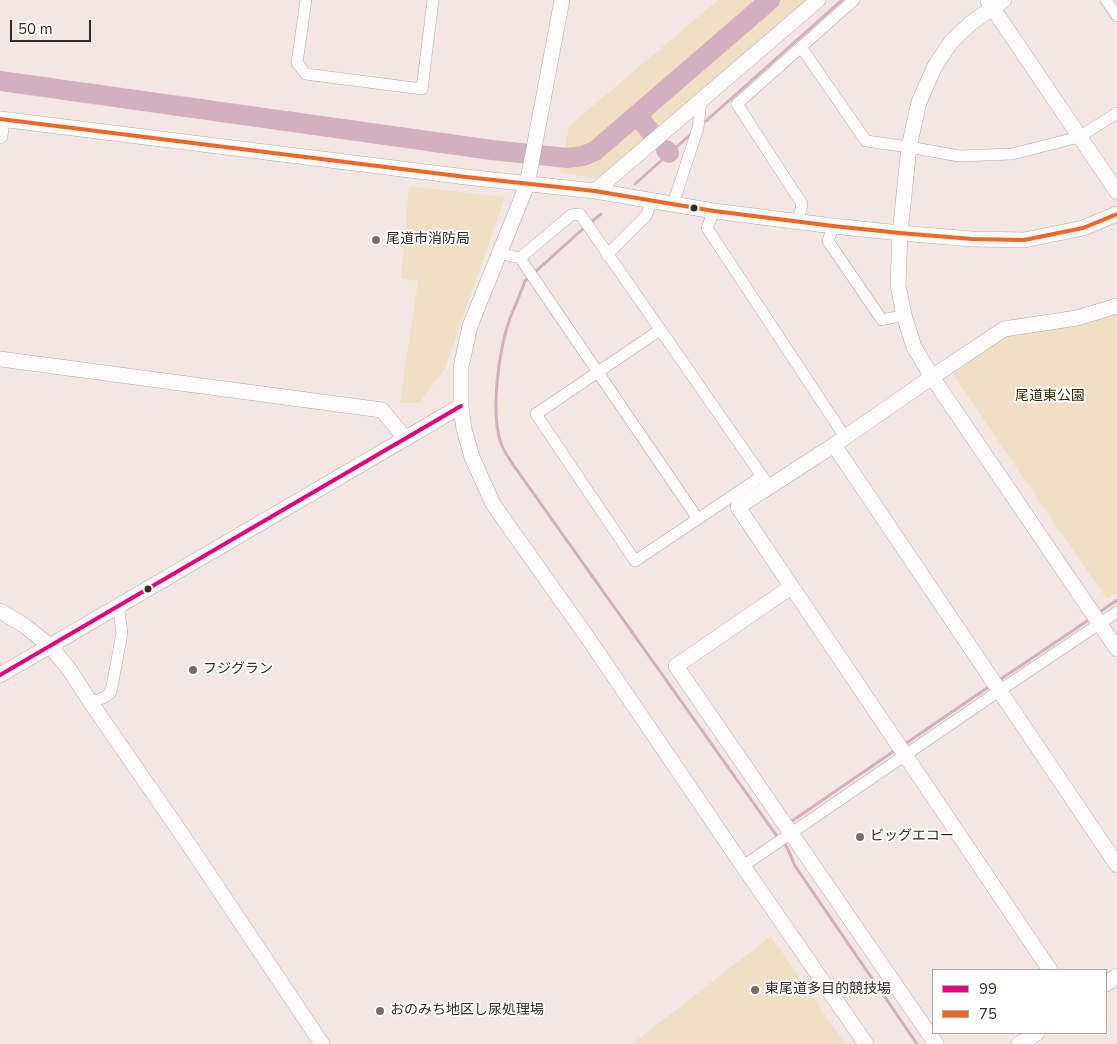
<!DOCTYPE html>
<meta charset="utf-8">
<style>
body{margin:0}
#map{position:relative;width:1117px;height:1044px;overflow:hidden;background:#f4e7e3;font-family:"Nunito Sans",sans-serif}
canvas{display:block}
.legend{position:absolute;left:932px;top:969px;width:175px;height:65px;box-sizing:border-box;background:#fff;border:1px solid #afa9a8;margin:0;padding:6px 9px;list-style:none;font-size:15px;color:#372925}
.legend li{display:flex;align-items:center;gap:10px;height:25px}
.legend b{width:25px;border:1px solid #afa9a8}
.scale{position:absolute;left:10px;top:20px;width:81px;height:22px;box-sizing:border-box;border:2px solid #372925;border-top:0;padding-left:6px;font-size:15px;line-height:18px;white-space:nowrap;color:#372925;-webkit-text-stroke:4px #fff;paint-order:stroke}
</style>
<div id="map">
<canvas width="1117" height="1044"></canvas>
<ul class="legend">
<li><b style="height:6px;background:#e5007d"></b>99</li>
<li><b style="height:6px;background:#f26522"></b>75</li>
</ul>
<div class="scale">50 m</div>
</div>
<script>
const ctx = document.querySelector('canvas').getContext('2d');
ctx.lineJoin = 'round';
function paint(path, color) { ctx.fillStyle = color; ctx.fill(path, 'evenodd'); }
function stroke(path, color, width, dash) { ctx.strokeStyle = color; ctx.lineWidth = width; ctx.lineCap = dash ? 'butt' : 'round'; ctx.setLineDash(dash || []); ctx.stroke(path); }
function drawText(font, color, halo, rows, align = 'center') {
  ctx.font = font + ' "Nunito Sans","Noto Sans JP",sans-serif'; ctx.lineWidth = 4; ctx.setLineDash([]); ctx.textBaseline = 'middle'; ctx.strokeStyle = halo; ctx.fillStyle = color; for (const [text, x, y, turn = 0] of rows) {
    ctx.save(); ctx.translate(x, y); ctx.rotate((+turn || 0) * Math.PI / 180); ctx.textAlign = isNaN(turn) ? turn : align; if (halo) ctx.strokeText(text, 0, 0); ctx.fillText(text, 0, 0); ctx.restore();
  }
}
const green = new Path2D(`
 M 718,0 L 809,0 L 604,179 L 560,173 L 569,126 Z
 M 409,186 L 505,197 L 445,369 L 419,403 L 400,403 L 418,281 L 401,278 Z
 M 1117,313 L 1117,592 L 1107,599 L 1048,514 L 953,374 C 968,363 994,340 1011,335 C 1021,332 1035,332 1045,331 C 1070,326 1093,320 1117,313 Z
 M 771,936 L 845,1044 L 632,1044 Z`);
const stream = new Path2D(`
 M 706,121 L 842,0
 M 635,184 L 691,134
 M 590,223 L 601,214
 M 534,273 L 585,227
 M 529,277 L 525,281 C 520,295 514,308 509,321 C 499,351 490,413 501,443 C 503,451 510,459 514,466 L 779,839
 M 1097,614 L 1117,600
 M 998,681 L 1090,619
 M 905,744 L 990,686
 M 789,823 L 897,749
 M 783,843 L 787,847 L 795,866 L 917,1044`);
const river = new Path2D(`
 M 0,81 L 492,150 L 567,158 L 583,156 L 595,151 L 770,0
 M 637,115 L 653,135
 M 666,150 L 669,153`);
const minor = new Path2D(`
 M 306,0 L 297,63 L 306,74 L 422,89 L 433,0
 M 1106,0 L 1117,16
 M 801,47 L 866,141 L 909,147 L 959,156 L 1012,154 L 1079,137 L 1117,113
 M 673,204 L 698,128 L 701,101
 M 714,211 L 707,228 L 845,437
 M 798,222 L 802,204 L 737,104 L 854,0
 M 833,226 L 828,241 L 882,320 L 904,315
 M 499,253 L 520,258 L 698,519
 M 607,255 L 646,216 L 652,201
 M 520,258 L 571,215 L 580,214 L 766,482
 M 660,330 L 536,414 L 635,561 L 762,476
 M 91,703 L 105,697 L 111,692 L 122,633 L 118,605
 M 743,866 L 999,691 L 1117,612`);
const tertiary = new Path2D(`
 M 562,0 L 527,185 L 470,326 L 461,367 L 461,406 L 464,429 L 472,457 L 493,504 L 590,641 L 743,866 L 866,1044
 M 1004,0 L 971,23 L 951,42 L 935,66 L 919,102 L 909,147 L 900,233 L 898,285 L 904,315 L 914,347 L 932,377 L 1117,649
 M 988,1 L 1117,192
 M 0,119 L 466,177 L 595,191 L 714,211 L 833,226 L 900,233 L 972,239 L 1024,240 L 1083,228 L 1117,214
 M 0,136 L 2,119
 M 595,191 L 818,0
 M 0,359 L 382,410 L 405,438
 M 834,445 L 1117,865
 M 791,587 L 676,666 L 936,1044
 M 0,611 L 25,626 L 50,646 L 69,669 L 91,703 L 183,836 L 322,1044
 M 0,675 L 461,406
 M 1050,970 L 738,507 L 834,445 L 932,377 L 1004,329 L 1077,318 L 1117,306
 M 1106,984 L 1117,976
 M 1019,1044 L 1037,1033`);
const bus1 = new Path2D(`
 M 0,675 L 461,406`);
const bus2 = new Path2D(`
 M 0,119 L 466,177 L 595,191 L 714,211 L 833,226 L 900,233 L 972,239 L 1024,240 L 1083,228 L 1117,214`);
const markers = [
 [694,208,4.5,"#372925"],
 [376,240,5,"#796c68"],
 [148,589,4.5,"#372925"],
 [193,670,5,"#796c68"],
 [860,837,5,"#796c68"],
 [755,990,5,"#796c68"],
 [380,1011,5,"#796c68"]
];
const poiNames = [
 ["尾道市消防局",386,240],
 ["フジグラン",203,670],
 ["ビッグエコー",870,837],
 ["東尾道多目的競技場",765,990],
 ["おのみち地区し尿処理場",390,1011]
];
const parkNames = [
 ["尾道東公園",1050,397]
];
paint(green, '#f0dec5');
stroke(stream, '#d3afbf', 3);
stroke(river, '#d3afbf', 20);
stroke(minor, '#b5a8a5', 12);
stroke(tertiary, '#b5a8a5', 16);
stroke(minor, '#fdfbfb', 11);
stroke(tertiary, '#fdfbfb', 15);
stroke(bus1, '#e5007d', 4);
stroke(bus2, '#f26522', 4);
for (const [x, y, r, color] of markers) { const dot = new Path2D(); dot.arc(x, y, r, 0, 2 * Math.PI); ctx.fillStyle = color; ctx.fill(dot); stroke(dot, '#fff', 2); }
drawText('14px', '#372925', '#fff', poiNames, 'left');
drawText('14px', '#392803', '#fff', parkNames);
</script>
